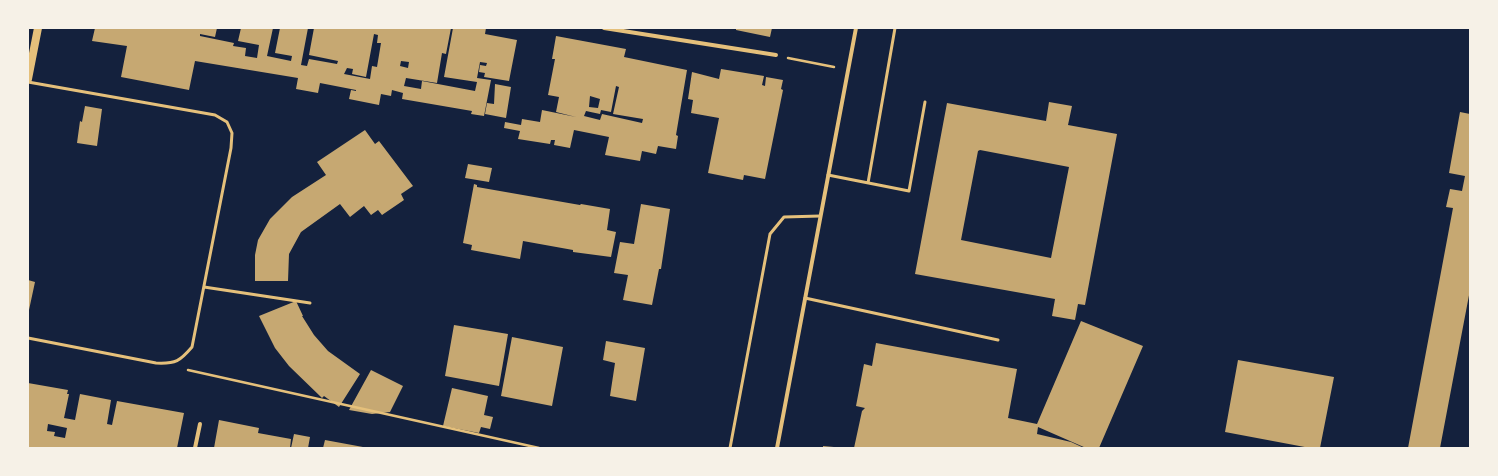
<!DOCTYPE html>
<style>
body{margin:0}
#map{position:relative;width:1498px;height:476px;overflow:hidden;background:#14213d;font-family:"Libre Baskerville",serif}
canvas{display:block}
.frame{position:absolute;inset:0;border:29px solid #f6f1e7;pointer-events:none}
</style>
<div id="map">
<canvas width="1498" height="476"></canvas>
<div class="frame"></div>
</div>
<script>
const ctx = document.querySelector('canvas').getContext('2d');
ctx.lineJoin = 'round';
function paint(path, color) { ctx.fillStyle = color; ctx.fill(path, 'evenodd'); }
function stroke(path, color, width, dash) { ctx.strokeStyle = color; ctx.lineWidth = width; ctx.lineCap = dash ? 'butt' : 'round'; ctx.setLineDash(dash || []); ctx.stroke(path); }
const building = new Path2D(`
 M 95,28 L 217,28 L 215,37 L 200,34 L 200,36 L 234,43 L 233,46 L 246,48 L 245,56 L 257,58 L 259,45 L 238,41 L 241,28 L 273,28 L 267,56 L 291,61 L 292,56 L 275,53 L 280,28 L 308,28 L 301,65 L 307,66 L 309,59 L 337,64 L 338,61 L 309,55 L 314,28 L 451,28 L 446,54 L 442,53 L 437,83 L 406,78 L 404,86 L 421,89 L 422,81 L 475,91 L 477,82 L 444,77 L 453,28 L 486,28 L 485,34 L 517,40 L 509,81 L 484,77 L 485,73 L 479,72 L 480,65 L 486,66 L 487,63 L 480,62 L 477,78 L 491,80 L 484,116 L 471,114 L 472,111 L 402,99 L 403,93 L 392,90 L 391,96 L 381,94 L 379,105 L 349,99 L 351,90 L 356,91 L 356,90 L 320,83 L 318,93 L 296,89 L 298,78 L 195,61 L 189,90 L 121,77 L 127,46 L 92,41 ZM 374,34 L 378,35 L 377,43 L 381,43 L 377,67 L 372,66 L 370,79 L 344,74 L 347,68 L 353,69 L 352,74 L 366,77 ZM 401,61 L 409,62 L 408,68 L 400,66 Z
 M 736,28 L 772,28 L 770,37 L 736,30 Z
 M 556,36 L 626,49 L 624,57 L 687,70 L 676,135 L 678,136 L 676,149 L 658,146 L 656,154 L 642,151 L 640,161 L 605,155 L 609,137 L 574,130 L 570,148 L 554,145 L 555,140 L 551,140 L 550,144 L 518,139 L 520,131 L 504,128 L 505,122 L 521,125 L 522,119 L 540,122 L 542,110 L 576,117 L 556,112 L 559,97 L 548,95 L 555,59 L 552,59 ZM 616,86 L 619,87 L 613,114 L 643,119 L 642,123 L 602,114 L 600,120 L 584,116 L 586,111 L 600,114 L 601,110 L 611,112 ZM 590,96 L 600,99 L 598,108 L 589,107 Z
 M 721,69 L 764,76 L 762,85 L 765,86 L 766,77 L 783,80 L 781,89 L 783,90 L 765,179 L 744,175 L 743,180 L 708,173 L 719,118 L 691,113 L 693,100 L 688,99 L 692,72 L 719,79 Z
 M 495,84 L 511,87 L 506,118 L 485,114 L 487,103 L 494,104 Z
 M 1049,102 L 1072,106 L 1068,125 L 1117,134 L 1085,305 L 1078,304 L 1075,320 L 1052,316 L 1055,299 L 915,274 L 947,103 L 1046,121 ZM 980,150 L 1069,167 L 1051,258 L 961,240 L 978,151 Z
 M 85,106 L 102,109 L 97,146 L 77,143 L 80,121 L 82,122 Z
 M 1460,112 L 1470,114 L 1470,290 L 1440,448 L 1408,448 L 1453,208 L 1446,207 L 1450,189 L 1462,191 L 1465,176 L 1449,173 Z
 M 365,130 L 375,144 L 379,141 L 413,186 L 401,194 L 404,200 L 382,215 L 378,210 L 371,215 L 364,206 L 350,217 L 340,204 L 301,232 L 289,254 L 288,281 L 255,281 L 255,255 L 258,240 L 270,219 L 292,197 L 326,175 L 317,162 Z
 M 468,164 L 492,168 L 489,182 L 465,178 Z
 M 474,184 L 477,185 L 477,187 L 580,205 L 581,204 L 610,209 L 607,230 L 616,232 L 611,257 L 573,252 L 573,250 L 523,241 L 520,259 L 471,250 L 472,245 L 463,243 Z
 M 641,204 L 670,209 L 661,269 L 659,269 L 652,305 L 623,300 L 628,275 L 614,273 L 620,242 L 634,244 Z
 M 28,280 L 35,282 L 29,310 L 28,309 Z
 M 296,301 L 303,316 L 302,316 L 314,335 L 328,351 L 360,374 L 339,407 L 324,396 L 322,398 L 289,366 L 275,348 L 259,316 Z
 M 1081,321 L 1143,346 L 1099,448 L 1086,448 L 1038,427 L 1037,434 L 1071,442 L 1084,448 L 854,448 L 862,411 L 865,408 L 856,406 L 864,364 L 872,366 L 876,343 L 1017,369 L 1008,418 L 1037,424 Z
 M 454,325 L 508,334 L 499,386 L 445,376 Z
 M 512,337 L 563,347 L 552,406 L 501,396 Z
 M 606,341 L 645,348 L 636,401 L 610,396 L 615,363 L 603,360 Z
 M 1238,360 L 1334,377 L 1320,448 L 1310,448 L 1225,432 Z
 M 371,370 L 403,386 L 390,412 L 372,414 L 349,410 Z
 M 28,383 L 68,390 L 67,394 L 69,394 L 64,418 L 75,420 L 80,394 L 111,400 L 107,424 L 112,425 L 117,401 L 184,413 L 177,448 L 28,448 ZM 48,424 L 67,428 L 65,438 L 54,436 L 55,432 L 47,431 Z
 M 452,388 L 488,396 L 484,415 L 493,417 L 490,429 L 481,427 L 479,433 L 443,426 Z
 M 219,420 L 259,428 L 258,433 L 291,439 L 290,448 L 214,448 Z
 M 294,434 L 310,437 L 308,448 L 291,448 Z
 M 325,440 L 363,447 L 363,448 L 323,448 Z
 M 823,446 L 834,447 L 834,448 L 823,448 Z`);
const path = new Path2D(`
 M 788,58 L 834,67
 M 188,370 L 539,448`);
const service = new Path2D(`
 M 28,82 L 215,115 L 227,122 L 232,133 L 231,148 L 192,347 C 180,361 176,364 156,363 L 28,338
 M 828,175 L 909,191 L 925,102
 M 868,183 L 895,28
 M 204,287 L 310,303
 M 805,298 L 998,340
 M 730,448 L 770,234 L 784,217 L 820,216`);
const minor = new Path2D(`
 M 604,28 L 776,55
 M 195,448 L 200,424
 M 777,448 L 856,28`);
const secondary = new Path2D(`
 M 28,79 L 38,28`);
paint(building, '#c6a872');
stroke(path, '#e5c07b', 2.5);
stroke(service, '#e5c07b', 3);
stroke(minor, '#e5c07b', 4);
stroke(secondary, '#e5c07b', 8);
</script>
